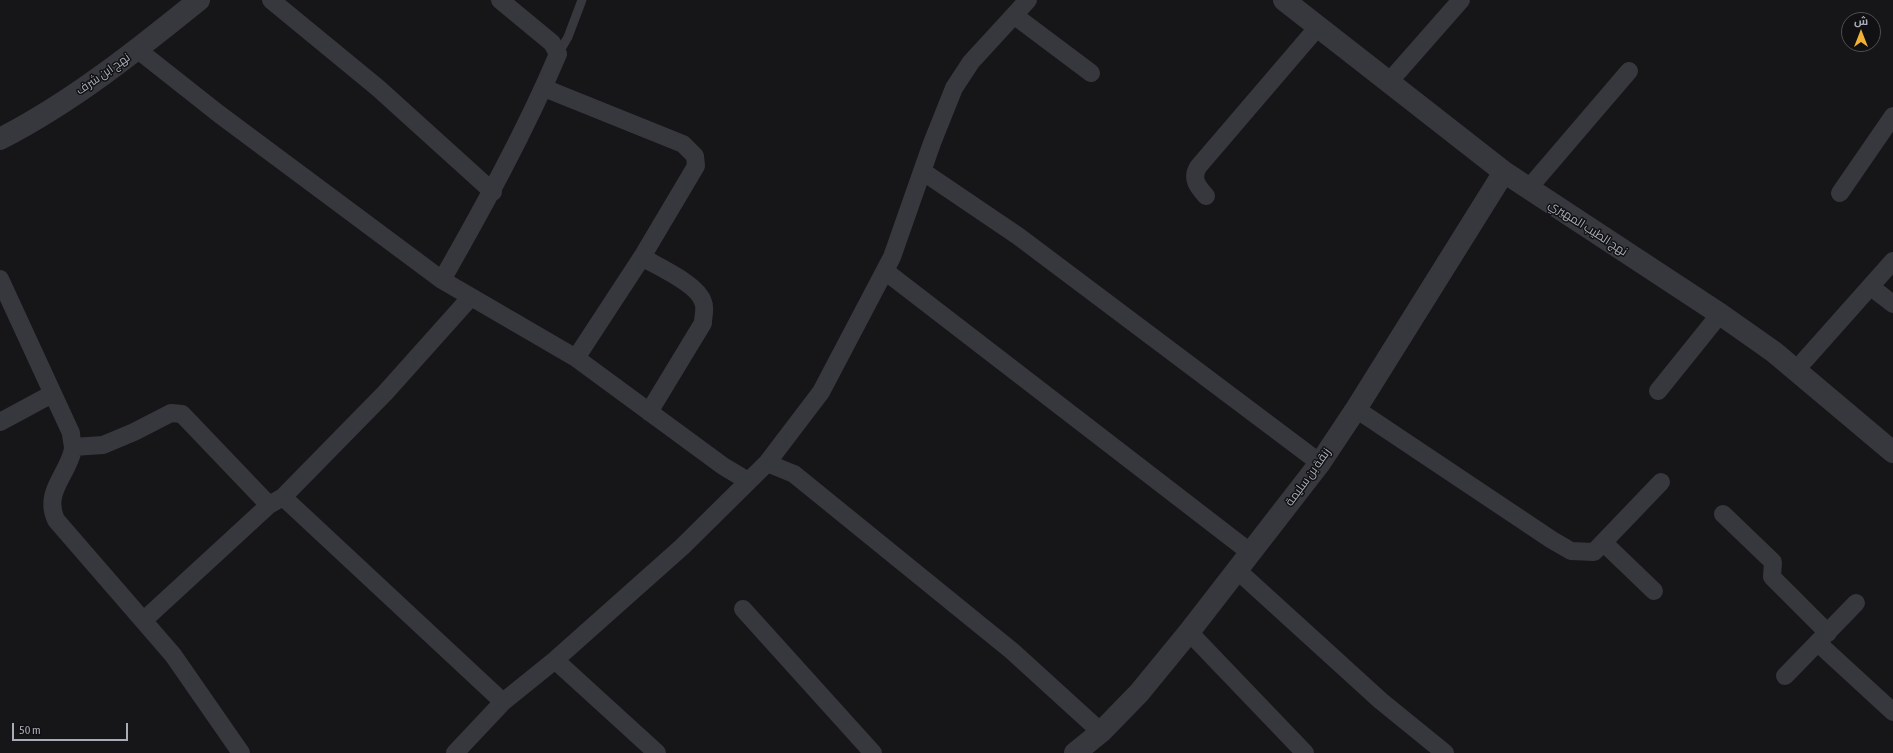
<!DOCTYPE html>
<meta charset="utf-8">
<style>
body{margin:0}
#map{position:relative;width:1893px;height:753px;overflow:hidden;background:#161618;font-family:"Asap Condensed",Cairo,sans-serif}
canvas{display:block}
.north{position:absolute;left:1841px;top:12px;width:40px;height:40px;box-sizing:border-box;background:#111113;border:1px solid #4d4f55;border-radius:50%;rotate:0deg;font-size:11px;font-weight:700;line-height:16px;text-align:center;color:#a8adb8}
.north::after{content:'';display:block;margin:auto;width:14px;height:18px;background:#f2b134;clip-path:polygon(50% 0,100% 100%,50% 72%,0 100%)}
.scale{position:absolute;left:12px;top:723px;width:116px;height:18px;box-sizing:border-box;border:2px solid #a8adb8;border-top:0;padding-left:5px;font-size:12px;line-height:14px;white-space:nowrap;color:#a8adb8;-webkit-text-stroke:3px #111113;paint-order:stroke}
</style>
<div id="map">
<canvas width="1893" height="753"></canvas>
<div class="north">ش</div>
<div class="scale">50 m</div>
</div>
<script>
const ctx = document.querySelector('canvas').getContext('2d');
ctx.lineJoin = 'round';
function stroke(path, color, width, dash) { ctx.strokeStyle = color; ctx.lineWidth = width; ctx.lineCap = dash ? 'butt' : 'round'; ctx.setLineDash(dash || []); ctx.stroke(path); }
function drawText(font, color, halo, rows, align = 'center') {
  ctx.font = font + ' "Asap Condensed",Cairo,sans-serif'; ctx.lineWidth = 3; ctx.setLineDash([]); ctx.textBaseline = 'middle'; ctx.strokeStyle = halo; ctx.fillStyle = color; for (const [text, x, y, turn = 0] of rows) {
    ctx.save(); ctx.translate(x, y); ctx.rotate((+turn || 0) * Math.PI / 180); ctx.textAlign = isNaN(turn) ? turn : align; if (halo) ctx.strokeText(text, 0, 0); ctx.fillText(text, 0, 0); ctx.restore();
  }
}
const service = new Path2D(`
 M 558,54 L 568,37 L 582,0`);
const minor = new Path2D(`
 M 271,0 L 378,88 L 493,192
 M 1015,16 L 1091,73
 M 138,50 L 219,114 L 442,280 L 576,358 L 723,466 L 748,481
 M 1388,83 L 1461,0
 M 544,88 L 683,144 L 695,156 L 696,166 L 642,257 L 576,358
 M 922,171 L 1018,236 L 1320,463
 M 1528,189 L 1629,71
 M 1840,193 L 1893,116
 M 1206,196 C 1198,187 1191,179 1198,167 L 1317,28
 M 642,257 C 658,267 698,284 703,302 C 706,308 703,316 703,323 L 649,412
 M 885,271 L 1251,553
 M 0,279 L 71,433 C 71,438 73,444 73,449 C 68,475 43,492 56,520 L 173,655 L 241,753
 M 442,280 C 484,206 525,132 558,54 L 552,43 L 500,0
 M 1871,287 L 1893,304
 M 1796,370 L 1893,261
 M 1658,391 L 1720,314
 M 1356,409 L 1552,540 L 1571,551 L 1594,552 L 1661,482
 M 0,422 L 52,394
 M 73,447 L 103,445 L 134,432 L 171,413 L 182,414 L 269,505
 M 767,463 L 794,474 L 1012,651 L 1101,732
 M 283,497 L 503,702
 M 1723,514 L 1773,562 L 1772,577 L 1828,633
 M 1604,543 L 1654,591
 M 1237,570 L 1381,701 L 1445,753
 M 743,609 L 873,753
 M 144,620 L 269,505 L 283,497 L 385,393 L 470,298
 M 1189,632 L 1305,753
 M 1818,643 L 1893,712
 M 555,660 L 657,753
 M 1785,676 L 1856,603
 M 455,753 L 503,702 L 555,660 L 682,547 L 767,463 L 821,392 L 892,257 L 932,143 L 954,88 L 971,62 L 1028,0`);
const tertiary = new Path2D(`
 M 1284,0 L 1504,172 L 1720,314 L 1774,352 L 1893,452
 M 0,139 C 72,102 136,51 199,0
 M 1075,753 L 1101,732 L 1139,693 L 1189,632 L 1320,463 L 1356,409 L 1504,172`);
const streetNames = [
 ["نهج ابن شرف",103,74,-35],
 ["نهج الطيب المهيري",1588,228,33],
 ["زنقة بن سليمة",1308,477,-54]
];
stroke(service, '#37383d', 9);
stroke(minor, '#37383d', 18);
stroke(tertiary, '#37383d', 22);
drawText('12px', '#a8adb8', '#111113', streetNames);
</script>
